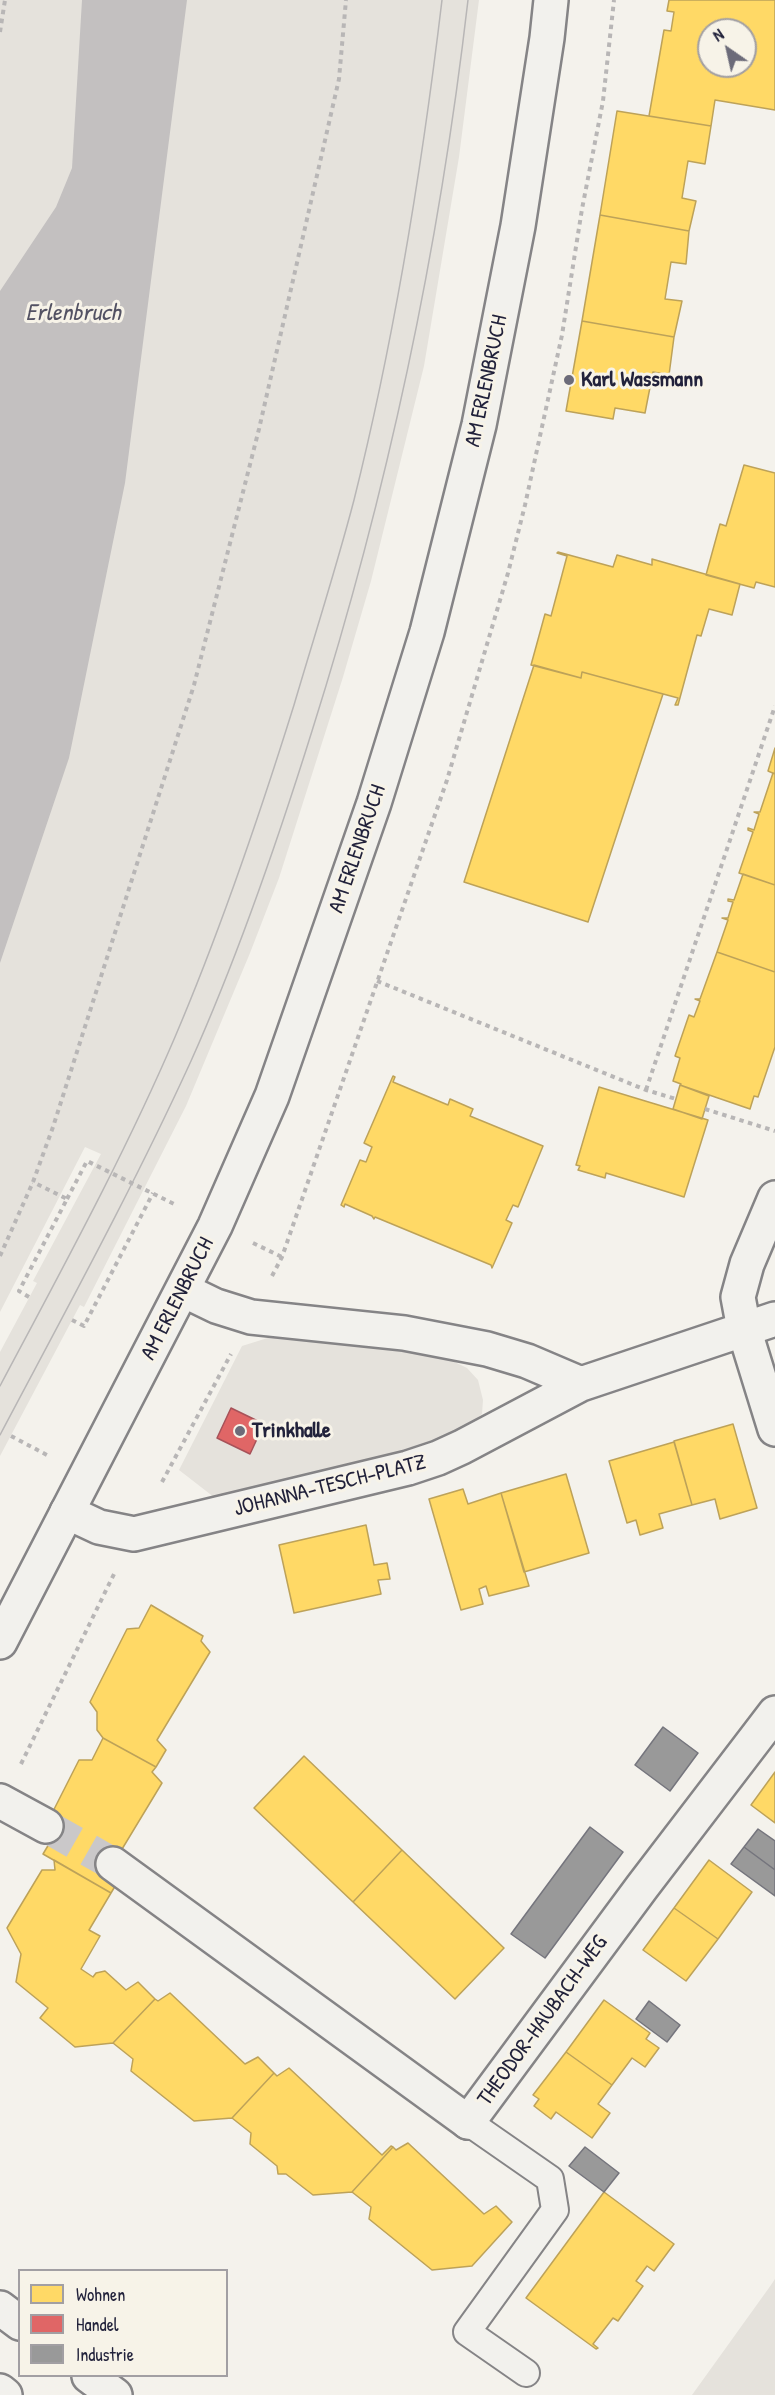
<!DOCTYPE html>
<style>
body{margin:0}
#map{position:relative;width:775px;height:2395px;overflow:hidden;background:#f4f2ec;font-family:"Patrick Hand",sans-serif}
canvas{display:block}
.legend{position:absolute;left:18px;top:2269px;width:210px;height:108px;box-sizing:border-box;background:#f7f3e8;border:2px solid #a29fa3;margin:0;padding:8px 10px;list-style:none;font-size:18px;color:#22223b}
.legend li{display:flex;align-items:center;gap:12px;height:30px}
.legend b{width:30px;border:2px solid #a29fa3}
.north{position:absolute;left:697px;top:18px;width:60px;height:60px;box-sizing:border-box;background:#f7f3e8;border:2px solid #a29fa3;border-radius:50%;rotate:326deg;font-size:16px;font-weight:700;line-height:24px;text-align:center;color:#22223b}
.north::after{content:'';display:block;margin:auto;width:21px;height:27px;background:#6c6b79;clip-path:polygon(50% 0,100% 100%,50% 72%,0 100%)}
</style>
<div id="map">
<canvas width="775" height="2395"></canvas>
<ul class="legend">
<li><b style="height:16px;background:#ffd966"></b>Wohnen</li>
<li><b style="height:16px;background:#e06666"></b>Handel</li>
<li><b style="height:16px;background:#999"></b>Industrie</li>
</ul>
<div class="north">N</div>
</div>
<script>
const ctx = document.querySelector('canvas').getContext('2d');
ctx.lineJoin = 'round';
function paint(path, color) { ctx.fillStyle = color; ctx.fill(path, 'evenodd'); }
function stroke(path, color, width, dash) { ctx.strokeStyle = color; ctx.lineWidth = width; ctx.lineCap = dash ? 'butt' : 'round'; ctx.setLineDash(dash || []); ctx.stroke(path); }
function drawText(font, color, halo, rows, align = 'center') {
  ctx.font = font + ' "Patrick Hand",sans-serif'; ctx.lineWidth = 6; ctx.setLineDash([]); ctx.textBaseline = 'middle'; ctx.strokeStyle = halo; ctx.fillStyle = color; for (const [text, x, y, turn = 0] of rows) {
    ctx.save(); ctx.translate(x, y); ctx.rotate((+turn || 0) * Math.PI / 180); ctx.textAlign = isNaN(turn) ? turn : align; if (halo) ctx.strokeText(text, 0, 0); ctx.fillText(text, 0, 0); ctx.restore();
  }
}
const built = new Path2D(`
 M 0,0 L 479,0 L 459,157 L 424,366 L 371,581 L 343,677 L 279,878 L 250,953 L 186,1106 L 84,1307 L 80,1305 L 0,1456 L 0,1352 L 37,1283 L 33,1281 L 101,1154 L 85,1147 L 0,1312 Z
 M 290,1331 L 428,1349 L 467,1368 L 478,1380 L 483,1400 L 482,1414 L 460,1433 L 426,1449 L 219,1501 L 179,1470 L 242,1346 Z
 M 775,2279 L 775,2395 L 692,2395 L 771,2285 Z`);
const water = new Path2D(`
 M 82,0 L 187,0 L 125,483 L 69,758 L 0,963 L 0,291 L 56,207 L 72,168 Z`);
const homes = new Path2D(`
 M 669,0 L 775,0 L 775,110 L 715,100 L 711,126 L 649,116 L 664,30 L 671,31 L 674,12 L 667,11 ZM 709,30 L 745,30 L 745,66 L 709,66 Z
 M 617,111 L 711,126 L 705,164 L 688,161 L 682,198 L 696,201 L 689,231 L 600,215 Z
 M 600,215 L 689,231 L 686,264 L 671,262 L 665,299 L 682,301 L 674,337 L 582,321 Z
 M 582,321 L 674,337 L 669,375 L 653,372 L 645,413 L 615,408 L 613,419 L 566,411 Z
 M 744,465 L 775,473 L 775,587 L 756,582 L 754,588 L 706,575 L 720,524 L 726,526 Z
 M 558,552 L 613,567 L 617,555 L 652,565 L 652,559 L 740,584 L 732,615 L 709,609 L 701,636 L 697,635 L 678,705 L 675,705 L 678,698 L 582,672 L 581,678 L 531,665 L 545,614 L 551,616 L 567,556 L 557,553 Z
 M 534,665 L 581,678 L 582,672 L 663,694 L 588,922 L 464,882 Z
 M 775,748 L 775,774 L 768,771 Z
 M 773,773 L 775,774 L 775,885 L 739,873 L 753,832 L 748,830 L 748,828 L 754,830 L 759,814 L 754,812 L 760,812 Z
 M 743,874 L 775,885 L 775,972 L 717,952 L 728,920 L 722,918 L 728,918 L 733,902 L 728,901 L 728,899 L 734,900 Z
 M 717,952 L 775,972 L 775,1047 L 758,1097 L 754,1096 L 750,1109 L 680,1085 L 681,1084 L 673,1081 L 680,1058 L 675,1056 L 689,1015 L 694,1017 L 700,1001 L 695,999 L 700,999 Z
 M 393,1076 L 395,1077 L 393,1082 L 448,1105 L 450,1099 L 473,1109 L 470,1116 L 543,1146 L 518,1207 L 513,1205 L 506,1220 L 512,1223 L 492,1268 L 491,1265 L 375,1217 L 374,1219 L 372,1216 L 345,1204 L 344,1207 L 341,1205 L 360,1160 L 366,1162 L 372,1147 L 364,1143 Z
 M 680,1085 L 709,1096 L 702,1119 L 673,1109 Z
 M 599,1087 L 708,1120 L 684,1197 L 606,1173 L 605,1178 L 578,1170 L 580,1166 L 576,1165 Z
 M 733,1424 L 757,1508 L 720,1519 L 715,1499 L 692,1505 L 674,1441 Z
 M 674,1442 L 692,1505 L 659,1514 L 663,1528 L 640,1535 L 636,1520 L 627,1523 L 609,1461 Z
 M 566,1474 L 589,1553 L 524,1572 L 501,1493 Z
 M 463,1489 L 468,1504 L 501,1493 L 529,1586 L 489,1596 L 486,1586 L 479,1589 L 483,1604 L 461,1610 L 429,1499 Z
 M 366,1525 L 374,1565 L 387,1563 L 390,1579 L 378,1580 L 381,1594 L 294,1613 L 279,1545 Z
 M 151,1605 L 203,1636 L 201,1641 L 210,1652 L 157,1740 L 166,1750 L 156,1767 L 103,1738 L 97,1730 L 97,1712 L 90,1702 L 127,1629 L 139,1628 Z
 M 103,1738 L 156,1767 L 152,1772 L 162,1783 L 113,1864 L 117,1883 L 111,1893 L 43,1854 L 49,1844 L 42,1833 L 79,1760 L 92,1760 Z
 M 304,1756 L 402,1850 L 353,1902 L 254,1808 Z
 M 775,1772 L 775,1823 L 751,1805 Z
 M 402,1850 L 504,1948 L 455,1999 L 353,1902 Z
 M 54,1860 L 111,1893 L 89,1930 L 100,1936 L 81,1969 L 93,1977 L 96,1973 L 105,1971 L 126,1990 L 138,1982 L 155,1999 L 113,2043 L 75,2047 L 40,2018 L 48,2008 L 16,1982 L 21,1954 L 7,1928 L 42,1870 L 55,1870 Z
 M 709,1860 L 752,1892 L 718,1939 L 674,1908 Z
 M 674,1908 L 718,1939 L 686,1981 L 643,1950 Z
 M 170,1993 L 245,2064 L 258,2057 L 274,2073 L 232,2118 L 194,2121 L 131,2071 L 133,2059 L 113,2043 L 155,1999 L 158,2001 Z
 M 604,2000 L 650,2033 L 646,2039 L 659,2048 L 645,2067 L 632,2058 L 612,2085 L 566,2052 Z
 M 566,2052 L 612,2085 L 598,2104 L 610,2113 L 592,2138 L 556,2112 L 551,2119 L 534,2106 L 539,2099 L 533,2095 Z
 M 289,2068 L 382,2155 L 391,2146 L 393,2147 L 352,2192 L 313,2195 L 286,2174 L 278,2174 L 277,2166 L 250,2144 L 251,2133 L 232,2118 L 274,2073 L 277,2076 Z
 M 408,2143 L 484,2214 L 496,2206 L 512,2222 L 472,2266 L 432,2270 L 369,2219 L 371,2207 L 352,2192 L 393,2147 L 396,2150 Z
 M 604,2192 L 674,2244 L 654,2271 L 647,2266 L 636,2281 L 643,2286 L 618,2321 L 613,2318 L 593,2344 L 598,2348 L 596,2349 L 526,2298 Z`);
const shops = new Path2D(`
 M 231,1408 L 264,1424 L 250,1454 L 217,1438 Z`);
const industry = new Path2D(`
 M 663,1727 L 698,1753 L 670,1791 L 635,1765 Z
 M 590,1827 L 623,1852 L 545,1958 L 511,1934 Z
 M 758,1829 L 775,1841 L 775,1870 L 744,1847 Z
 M 744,1847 L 775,1870 L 775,1896 L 731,1864 Z
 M 649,2001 L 680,2025 L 667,2042 L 636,2019 Z
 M 585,2147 L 619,2173 L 604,2192 L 569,2166 Z`);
const pedestrianTunnel = new Path2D(`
 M 46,1826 L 113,1864`);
const path = new Path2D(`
 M 0,32 L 5,0
 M 377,981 L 646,1090 L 676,1099
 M 646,1090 L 775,706
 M 705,1109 L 775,1131
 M 67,1199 L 87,1161 L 176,1205
 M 253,1243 L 282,1257
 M 0,1256 L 33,1182 L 53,1127 L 194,685 L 259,429 L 339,79 L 346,0
 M 272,1276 L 282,1257 L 447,780 L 508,573 L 525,505 L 562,335 L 582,209 L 603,101 L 614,0
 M 29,1297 L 19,1291 L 67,1199 L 33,1182
 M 72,1320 L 84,1326 L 153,1193
 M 11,1436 L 47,1455
 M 162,1482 L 231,1354
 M 21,1764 L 114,1574`);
const service = new Path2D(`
 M 468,2122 L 550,2179 L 555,2210 L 467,2332 L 526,2373`);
const pedestrian = new Path2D(`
 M 0,1801 L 46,1826
 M 113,1864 L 468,2122`);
const minor = new Path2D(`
 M 775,1198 L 747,1264 L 738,1297 L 744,1329 L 775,1429
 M 183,1290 L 216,1306 L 251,1317 L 404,1333 L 487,1349 L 527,1361 L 581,1384
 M 67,1512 L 99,1527 L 134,1534 L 408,1468 L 438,1458 L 462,1447 L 581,1384 L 775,1319
 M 468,2122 L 642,1887 L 775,1713`);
const secondary = new Path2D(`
 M 0,1642 L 215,1226 L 272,1096 L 374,803 L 427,632 L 479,425 L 518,226 L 547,38 L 551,0`);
const motorway = new Path2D(`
 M 0,2308 L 20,2323
 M 89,2376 L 115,2395
 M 0,2391 L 5,2395`);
const tram = new Path2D(`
 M 0,1386 C 61,1271 124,1156 175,1037 C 221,929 259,817 294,705 C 314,637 336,569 354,500 C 395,336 422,168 442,0
 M 0,1435 C 65,1312 133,1188 191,1061 C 239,954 277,843 312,731 C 388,491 439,251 468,0`);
const markers = [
 [569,380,6,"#6c6b79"],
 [240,1431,6,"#6c6b79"]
];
const poiNames = [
 ["Karl Wassmann",581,380],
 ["Trinkhalle",252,1431]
];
const streetNames = [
 ["AM ERLENBRUCH",487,381,-78],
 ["AM ERLENBRUCH",358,849,-71],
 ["AM ERLENBRUCH",178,1299,-63],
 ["JOHANNA-TESCH-PLATZ",330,1486,-14],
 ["THEODOR-HAUBACH-WEG",543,2021,-54]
];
const waterNames = [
 ["Erlenbruch",73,314]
];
paint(built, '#e5e2dc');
paint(water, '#c3c0c0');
paint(homes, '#ffd966');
stroke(homes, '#bda259', 1.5);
paint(shops, '#e06666');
stroke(shops, '#a75259', 1.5);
paint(industry, '#999');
stroke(industry, '#75757d', 1.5);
stroke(pedestrianTunnel, '#cac8c9', 33, [33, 16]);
stroke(service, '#858486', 30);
stroke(pedestrian, '#858486', 38);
stroke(minor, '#858486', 38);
stroke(secondary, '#858486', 38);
stroke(motorway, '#858486', 38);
stroke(path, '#b8b6b6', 4, [4.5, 4.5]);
stroke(service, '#f2f1ed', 26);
stroke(pedestrian, '#f2f1ed', 33);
stroke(minor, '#f2f1ed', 33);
stroke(secondary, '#f2f1ed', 33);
stroke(motorway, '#f2f1ed', 33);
stroke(tram, '#b8b6b6', 1.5);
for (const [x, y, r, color] of markers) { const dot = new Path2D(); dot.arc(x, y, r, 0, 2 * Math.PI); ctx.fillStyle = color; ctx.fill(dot); stroke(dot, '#f7f3e8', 2); }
drawText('bold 22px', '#22223b', '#f7f3e8', poiNames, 'left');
drawText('22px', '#22223b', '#f7f3e8', streetNames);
drawText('italic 24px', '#535263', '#f7f3e8', waterNames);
</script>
